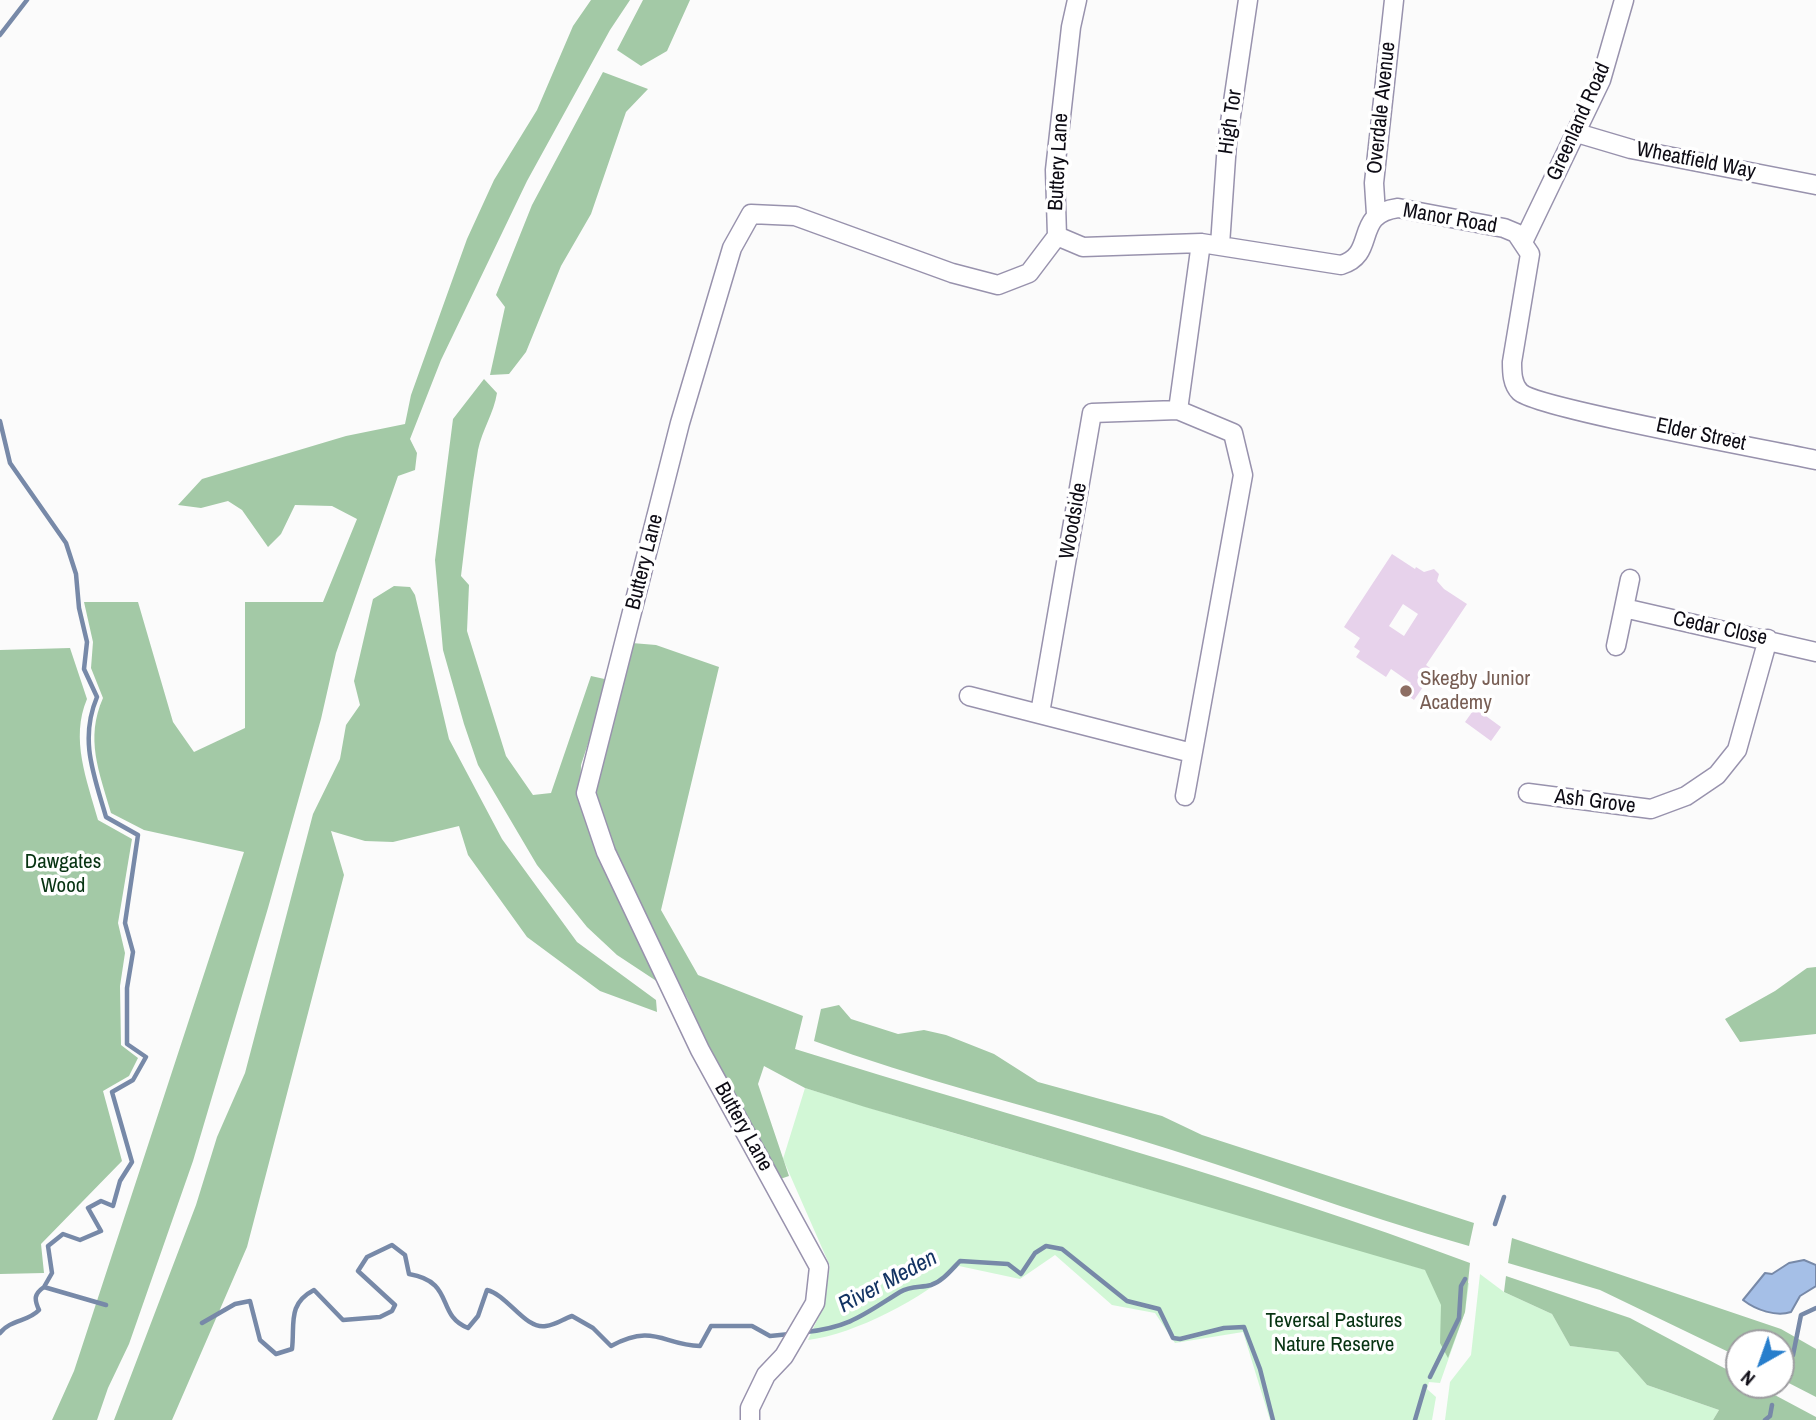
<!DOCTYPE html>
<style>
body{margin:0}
#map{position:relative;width:1816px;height:1420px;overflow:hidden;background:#fbfbfb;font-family:"Archivo Narrow",sans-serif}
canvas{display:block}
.north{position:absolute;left:1725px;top:1329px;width:70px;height:70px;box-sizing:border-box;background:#fff;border:2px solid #9e9da1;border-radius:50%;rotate:220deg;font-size:19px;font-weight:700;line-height:28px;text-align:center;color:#0d0b14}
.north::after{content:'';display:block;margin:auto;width:24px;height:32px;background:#277ecc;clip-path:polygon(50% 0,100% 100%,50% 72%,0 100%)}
</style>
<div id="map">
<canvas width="1816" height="1420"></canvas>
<div class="north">N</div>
</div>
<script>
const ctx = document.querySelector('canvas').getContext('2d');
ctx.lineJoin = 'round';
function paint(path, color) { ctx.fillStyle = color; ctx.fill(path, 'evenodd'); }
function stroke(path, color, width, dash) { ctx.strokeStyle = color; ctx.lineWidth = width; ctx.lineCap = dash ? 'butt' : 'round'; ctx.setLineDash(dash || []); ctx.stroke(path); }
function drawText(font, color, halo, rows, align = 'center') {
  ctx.font = font + ' "Archivo Narrow",sans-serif'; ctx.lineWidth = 7; ctx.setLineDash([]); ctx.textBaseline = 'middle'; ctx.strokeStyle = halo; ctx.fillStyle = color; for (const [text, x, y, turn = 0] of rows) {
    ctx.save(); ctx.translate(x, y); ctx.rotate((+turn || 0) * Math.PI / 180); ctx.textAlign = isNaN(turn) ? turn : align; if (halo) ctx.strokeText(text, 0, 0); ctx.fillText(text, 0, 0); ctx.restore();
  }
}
const green = new Path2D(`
 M 805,1088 C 1026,1157 1249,1215 1469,1283 L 1465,1312 L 1440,1383 L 1429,1382 L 1427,1389 L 1436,1397 L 1432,1420 L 1270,1420 L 1243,1332 L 1175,1343 L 1155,1313 L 1112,1305 L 1055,1255 L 1020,1279 L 959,1266 C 923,1298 856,1334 808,1340 L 823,1307 L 830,1266 L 783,1159 Z
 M 1480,1274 L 1504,1292 L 1552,1314 L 1570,1346 L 1618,1352 L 1647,1385 L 1719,1410 L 1713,1420 L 1445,1420 L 1450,1382 L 1471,1355 Z`);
const forest = new Path2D(`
 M 591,0 L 630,0 L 610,30 L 527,181 L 441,360 L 410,439 L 417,453 L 415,470 L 398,476 L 336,653 L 321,719 L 268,908 L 193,1161 L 129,1344 L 108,1388 L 97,1420 L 52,1420 L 74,1371 L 244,852 L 144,830 L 111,813 C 99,771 85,739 103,698 L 91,668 L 93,642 L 84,602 L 138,602 L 173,722 L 194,752 L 245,728 L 245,602 L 323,602 L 357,519 L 332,506 L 295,505 L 281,534 L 268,547 L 242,510 L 228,501 L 201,508 L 178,505 L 202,479 L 346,436 L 405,424 L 411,395 L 467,239 L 494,180 L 537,110 L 573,26 Z
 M 643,0 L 690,0 L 667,51 L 641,66 L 617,50 Z
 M 603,72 L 648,89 L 626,112 L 591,214 L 561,266 L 526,352 L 509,374 L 490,375 L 505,307 L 496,295 L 532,205 Z
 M 484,379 L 497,393 C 494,413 482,430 478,450 C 471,491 466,534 461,576 L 469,585 L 467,631 L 506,756 L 533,795 L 551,793 L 591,676 L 609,680 L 581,765 L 580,802 L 664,986 L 617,955 L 587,927 L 537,865 L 478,765 L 464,724 L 443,650 L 435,560 L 453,419 Z
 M 394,586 L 410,587 L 415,595 L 449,739 L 502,839 L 577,942 L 656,1000 L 657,1012 L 600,991 L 527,937 L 468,855 L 459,826 L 393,842 L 365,841 L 331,831 L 344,875 L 247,1247 L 172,1420 L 114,1420 L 196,1205 L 217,1137 L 245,1073 L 313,814 L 340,759 L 346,725 L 360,705 L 354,681 L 373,599 Z
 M 632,643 L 656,645 L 719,667 L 661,910 L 698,975 L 803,1016 L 795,1049 C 1020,1119 1249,1180 1470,1263 L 1465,1312 L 1448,1358 L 1440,1343 L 1441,1305 L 1425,1270 L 865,1107 L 805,1088 L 764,1066 L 758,1084 L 789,1176 L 780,1179 L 701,1039 L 688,1000 L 644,921 L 590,791 Z
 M 70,648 L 87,699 C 70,739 87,780 98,820 L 132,839 L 118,923 L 125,953 L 120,986 L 121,1045 L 138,1058 L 129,1076 L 103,1091 L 122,1161 L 41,1244 L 44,1273 L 0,1274 L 0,650 Z
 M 1816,967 L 1816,1034 L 1740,1042 L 1725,1019 L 1775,991 L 1807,968 Z
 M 839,1005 L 851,1019 L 898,1034 L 924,1030 L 946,1035 L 994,1054 L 1038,1082 L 1162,1116 L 1202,1135 L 1474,1223 L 1469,1246 C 1355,1214 1244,1171 1130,1137 C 1024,1105 917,1079 814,1041 L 821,1009 Z
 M 1512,1238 L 1781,1329 L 1816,1349 L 1816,1397 L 1781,1379 L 1781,1343 L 1739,1343 L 1739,1357 L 1600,1290 L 1508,1263 Z
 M 1506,1276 L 1630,1318 L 1739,1376 L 1739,1385 L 1756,1385 L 1816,1417 L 1816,1420 L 1713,1420 L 1719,1410 L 1647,1385 L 1618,1352 L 1570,1346 L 1552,1314 L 1504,1292 Z`);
const water = new Path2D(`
 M 1804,1260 L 1816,1265 L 1816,1286 L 1800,1296 L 1791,1312 C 1776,1317 1756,1310 1743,1300 L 1765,1273 L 1772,1274 L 1789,1263 Z`);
const stream = new Path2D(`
 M 0,35 L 27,0
 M 0,421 L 10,463 L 66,543 L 76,574 L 79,608 L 87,642 L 84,669 L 97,697 C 79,740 94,775 106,817 L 138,835 L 125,923 L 133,952 L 127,988 L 127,1044 L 146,1057 L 133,1080 L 112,1092 L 132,1162 L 120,1181 L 113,1206 L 101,1201 L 88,1208 L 101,1231 L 80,1240 L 63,1234 L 48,1246 L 52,1273 L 44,1287
 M 1495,1224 L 1504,1197
 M 202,1323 L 235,1304 L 250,1301 L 260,1340 L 276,1354 L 292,1349 C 295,1324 287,1304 314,1290 L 343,1320 L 380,1317 L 392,1311 L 395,1305 L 358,1271 L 367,1257 L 392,1245 L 405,1255 L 409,1274 C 456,1282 435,1315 468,1328 L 478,1316 L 487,1290 C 508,1295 525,1330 546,1326 C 556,1325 563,1319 572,1316 L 593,1328 L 611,1346 C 654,1323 663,1345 700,1346 L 711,1326 L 752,1326 L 770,1336 L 790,1334
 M 806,1332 C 850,1327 863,1315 900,1292 C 911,1285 921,1288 931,1285 C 943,1281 952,1269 960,1261 L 1008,1264 L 1021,1274 L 1035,1253 L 1046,1246 L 1062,1249 L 1127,1301 L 1159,1309 L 1173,1338 L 1180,1339 L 1224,1328 L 1244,1327 L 1260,1369 L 1273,1420
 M 0,1333 C 11,1319 28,1322 39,1310 C 34,1299 34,1294 44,1287 L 106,1305
 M 1793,1355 L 1801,1315 L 1816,1308
 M 1430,1377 L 1459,1318 L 1461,1286 L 1465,1279
 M 1415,1420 L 1425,1386
 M 1765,1420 L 1770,1416 L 1772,1405`);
const building = new Path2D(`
 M 1392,554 L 1415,569 L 1416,567 L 1424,572 L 1434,569 L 1439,574 L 1437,581 L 1444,589 L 1467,604 L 1426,665 L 1434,671 L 1414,700 L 1404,693 L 1411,683 L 1391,669 L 1386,677 L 1356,657 L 1360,651 L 1354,647 L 1360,638 L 1344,627 ZM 1403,604 L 1418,614 L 1404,636 L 1389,626 Z
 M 1475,708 L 1501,727 L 1491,741 L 1465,722 Z`);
const street = new Path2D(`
 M 1577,133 L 1631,149 L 1816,185
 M 1376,214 L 1374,183 L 1394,0
 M 1057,236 L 1083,247 L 1201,243 L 1341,265 C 1378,254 1352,214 1398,208 L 1504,228 L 1516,233 L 1530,254 L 1512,362 C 1512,372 1512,384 1520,392 C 1536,408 1775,451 1816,460
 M 1524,240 L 1601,80 L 1624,0
 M 1220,245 L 1227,143 L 1248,0
 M 1178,410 L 1201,243
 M 1624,608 L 1630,579
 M 1616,646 L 1624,608 L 1816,652
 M 969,696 L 1192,753
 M 1040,713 L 1092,413 L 1178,410 L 1233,433 L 1243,475 L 1185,796
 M 1528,793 L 1651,809 L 1686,796 L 1717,775 L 1737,750 L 1768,639
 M 750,1420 L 750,1408 L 766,1375 L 784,1356 L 815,1303 L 819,1267 L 700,1050 L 606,852 L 586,793 L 680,423 L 732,248 L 751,214 L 795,216 L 952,273 L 998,285 L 1029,273 L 1057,236 L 1055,170 L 1071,27 L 1077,0`);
const markers = [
 [1406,691,7,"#8d6e63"]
];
const streetNames = [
 ["Overdale Avenue",1382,108,-84],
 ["High Tor",1231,122,-82],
 ["Greenland Road",1579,122,-66],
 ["Wheatfield Way",1696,161,11],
 ["Buttery Lane",1059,162,-87],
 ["Manor Road",1450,219,10],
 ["Elder Street",1701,435,12],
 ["Woodside",1074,521,-80],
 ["Buttery Lane",645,562,-76],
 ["Cedar Close",1720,629,12],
 ["Ash Grove",1595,802,7],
 ["Buttery Lane",743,1127,61]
];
const educationNames = [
 ["Skegby Junior",1420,679],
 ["Academy",1420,703]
];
const parkNames = [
 ["Dawgates",63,862],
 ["Wood",63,886],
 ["Teversal Pastures",1334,1321],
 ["Nature Reserve",1334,1345]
];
const waterNames = [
 ["River Meden",888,1282,-28]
];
paint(green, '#d2f7d6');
paint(forest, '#a3c9a6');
paint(water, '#a5bfe7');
stroke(water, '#7789a8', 2);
stroke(stream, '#7789a8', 4.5);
paint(building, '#e7d2eb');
stroke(street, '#9892ad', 21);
stroke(street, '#fff', 18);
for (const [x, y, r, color] of markers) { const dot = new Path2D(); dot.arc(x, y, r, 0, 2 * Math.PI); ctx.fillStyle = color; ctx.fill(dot); stroke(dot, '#fff', 2.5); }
drawText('21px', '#0d0b14', '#fff', streetNames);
drawText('21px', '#785e54', '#fff', educationNames, 'left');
drawText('21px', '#073312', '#fff', parkNames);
drawText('italic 23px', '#133363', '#fff', waterNames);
</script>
